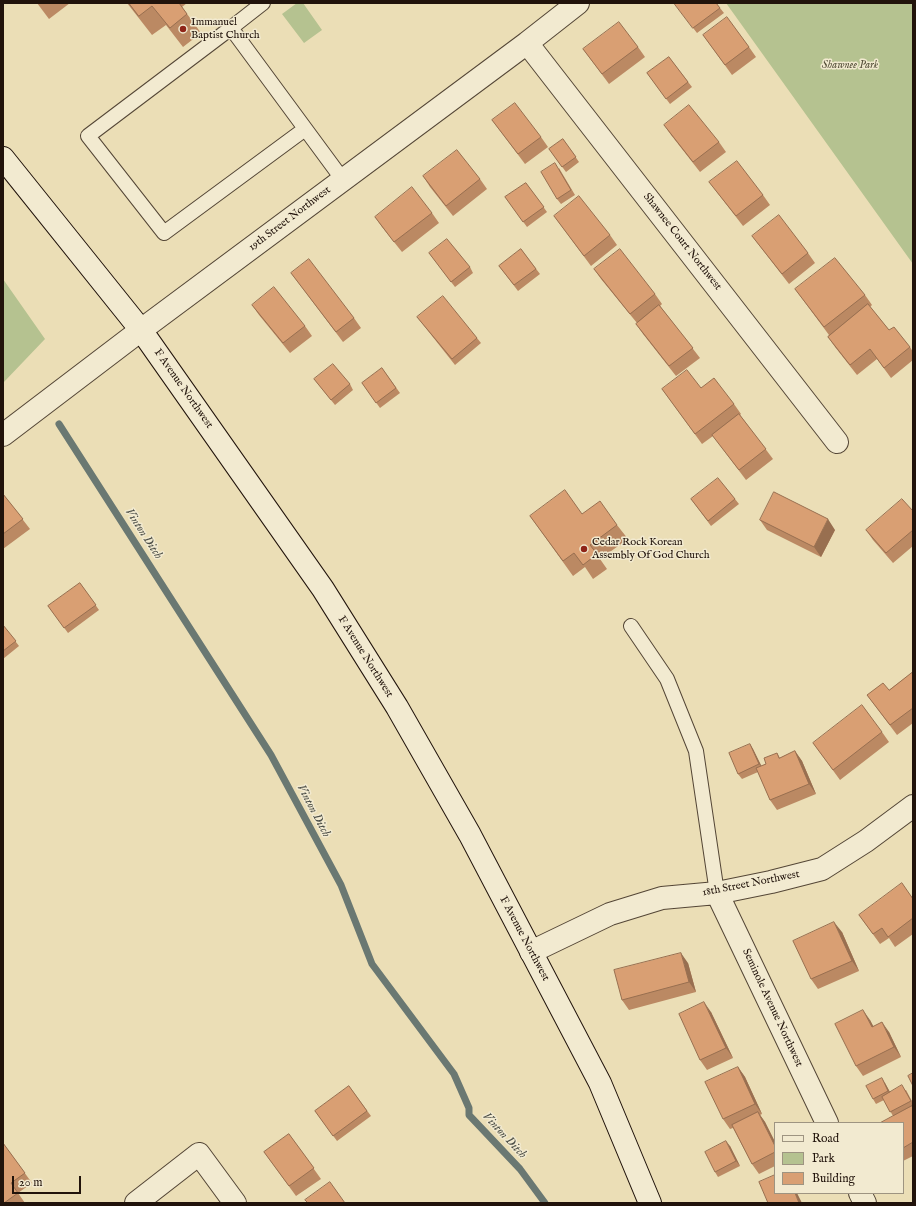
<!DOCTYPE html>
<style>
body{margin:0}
#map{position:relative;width:916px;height:1206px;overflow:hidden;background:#ebdeb6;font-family:"IM FELL English",serif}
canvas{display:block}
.frame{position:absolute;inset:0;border:4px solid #21130b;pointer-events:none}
.legend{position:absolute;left:774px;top:1122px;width:130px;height:72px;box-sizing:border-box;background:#f2ead0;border:1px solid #9e9481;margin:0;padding:5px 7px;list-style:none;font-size:12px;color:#21130b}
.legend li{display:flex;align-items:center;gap:8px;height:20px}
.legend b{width:20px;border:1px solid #9e9481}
.scale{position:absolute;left:12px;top:1176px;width:69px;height:18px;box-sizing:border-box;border:2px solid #21130b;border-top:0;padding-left:5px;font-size:12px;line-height:14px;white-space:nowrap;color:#21130b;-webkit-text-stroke:3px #f2ead0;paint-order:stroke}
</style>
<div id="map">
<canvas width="916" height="1206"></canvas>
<div class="frame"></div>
<ul class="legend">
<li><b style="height:5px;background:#f2ead0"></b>Road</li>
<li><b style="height:11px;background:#b5c290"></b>Park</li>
<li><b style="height:11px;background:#d99f73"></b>Building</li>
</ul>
<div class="scale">20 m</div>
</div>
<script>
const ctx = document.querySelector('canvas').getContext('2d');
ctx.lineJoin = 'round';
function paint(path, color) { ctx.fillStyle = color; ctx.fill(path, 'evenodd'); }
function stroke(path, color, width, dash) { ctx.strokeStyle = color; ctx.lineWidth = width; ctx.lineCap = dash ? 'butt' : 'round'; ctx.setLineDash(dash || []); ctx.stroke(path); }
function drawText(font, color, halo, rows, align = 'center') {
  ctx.font = font + ' "IM FELL English",serif'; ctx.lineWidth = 3; ctx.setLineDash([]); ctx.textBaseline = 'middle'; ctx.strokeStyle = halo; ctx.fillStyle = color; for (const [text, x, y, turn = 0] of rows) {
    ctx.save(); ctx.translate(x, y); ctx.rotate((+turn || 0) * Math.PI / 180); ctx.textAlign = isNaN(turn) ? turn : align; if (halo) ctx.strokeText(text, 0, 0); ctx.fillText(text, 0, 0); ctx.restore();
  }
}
const green = new Path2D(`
 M 297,3 L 303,3 L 322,30 L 304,43 L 282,14 Z
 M 726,3 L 913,3 L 913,264 Z
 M 3,279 L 45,339 L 3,383 Z`);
const stream = new Path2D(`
 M 59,424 L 271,755 L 341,885 L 372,964 L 454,1074 L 469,1108 L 469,1115 L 520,1169 L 545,1203`);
const lane = new Path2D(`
 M 231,28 L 263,3
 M 305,129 L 164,233 L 88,136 L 231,28 L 343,180
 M 631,626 L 667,679 L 696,751 L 717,893`);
const street = new Path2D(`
 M 527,43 L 837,442
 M 3,435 L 141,330 L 527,43 L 578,3
 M 717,893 L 827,1123
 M 531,952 L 610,914 L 662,898 L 717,893 L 771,882 L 822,869 L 866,841 L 913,806
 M 860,1193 L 865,1203
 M 136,1203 L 199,1154 L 235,1203`);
const secondary = new Path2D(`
 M 3,158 L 141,330 L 323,589 L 397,707 L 470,835 L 600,1083 L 650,1203`);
const wall = new Path2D(`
 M 37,3 L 70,3 L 49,19 Z
 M 127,3 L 187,3 L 182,7 L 201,33 L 183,47 L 166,25 L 152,35 Z
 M 674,3 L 716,3 L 724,13 L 697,33 Z
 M 703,35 L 749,47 L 756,57 L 732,75 Z
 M 638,47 L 645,57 L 609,84 L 583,49 Z
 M 669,57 L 692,87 L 670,104 L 647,73 Z
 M 492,120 L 541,137 L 548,147 L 525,164 Z
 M 664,125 L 719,142 L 726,152 L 700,172 L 671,135 Z
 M 563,139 L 579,162 L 566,172 L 549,149 Z
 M 559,168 L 575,195 L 561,204 L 557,199 Z
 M 423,176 L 480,179 L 487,189 L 453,216 L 430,187 Z
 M 709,182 L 763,195 L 770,205 L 743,226 Z
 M 526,183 L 547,212 L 527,227 L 505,197 Z
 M 432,213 L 439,223 L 402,252 L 382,227 L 375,217 Z
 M 554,216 L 610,235 L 617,245 L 591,266 Z
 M 752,236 L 808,253 L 815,263 L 789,284 Z
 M 521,249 L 540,274 L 518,291 L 499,266 Z
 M 429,253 L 470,267 L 473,273 L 455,287 Z
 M 594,269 L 655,294 L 662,304 L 660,306 L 700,358 L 676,376 L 643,334 L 636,324 L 637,323 L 601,279 Z
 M 291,273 L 354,318 L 361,328 L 343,342 Z
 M 795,289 L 865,295 L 872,305 L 870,307 L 889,330 L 910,347 L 913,352 L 913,360 L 891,378 L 877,359 L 857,375 L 835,347 L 828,337 L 829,335 Z
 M 252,305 L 305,326 L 312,336 L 290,353 L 259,315 Z
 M 417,317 L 477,338 L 481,343 L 455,365 Z
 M 382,368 L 400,393 L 380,408 L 362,383 Z
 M 314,379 L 350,384 L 353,390 L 335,405 Z
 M 701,388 L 734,404 L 741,414 L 740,415 L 773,459 L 746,480 L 713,436 L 702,444 L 662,389 Z
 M 3,494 L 30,529 L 3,549 Z
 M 691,499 L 735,499 L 739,504 L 711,526 Z
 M 913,511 L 913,546 L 893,563 L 873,540 L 866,530 Z
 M 582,514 L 617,525 L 628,539 L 600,559 L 607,569 L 593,579 L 585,567 L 573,576 L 530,516 Z
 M 760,520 L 835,530 L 821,557 L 767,530 Z
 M 80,583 L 99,610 L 68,633 L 48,606 Z
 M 3,625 L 19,646 L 3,659 Z
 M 913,672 L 913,723 L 897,735 L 867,695 L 889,690 Z
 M 882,732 L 889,742 L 840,780 L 813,743 Z
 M 750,744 L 753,749 L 761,766 L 766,764 L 777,753 L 780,758 L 795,751 L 802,761 L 816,794 L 777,810 L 770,800 L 758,772 L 742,779 L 738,774 Z
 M 913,899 L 913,934 L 895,947 L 889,938 L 880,944 L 859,915 Z
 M 842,932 L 859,971 L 818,989 L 811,979 Z
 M 688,963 L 696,992 L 629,1010 L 622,1000 Z
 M 711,1012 L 733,1058 L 707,1070 L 700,1060 Z
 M 870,1020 L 873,1026 L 889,1032 L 901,1057 L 863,1076 L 856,1066 Z
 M 738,1067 L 745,1077 L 762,1114 L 760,1115 L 765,1122 L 775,1142 L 775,1166 L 759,1174 L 752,1164 L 733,1128 L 730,1129 L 723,1119 Z
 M 885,1083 L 890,1092 L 906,1090 L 913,1103 L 913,1107 L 912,1107 L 913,1108 L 913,1156 L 903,1161 L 903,1123 L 893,1116 L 884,1100 L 876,1104 L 873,1099 Z
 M 349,1086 L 371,1116 L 337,1141 L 315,1111 Z
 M 289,1134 L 321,1179 L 296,1196 L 264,1152 Z
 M 3,1143 L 32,1183 L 18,1193 L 25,1203 L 3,1203 Z
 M 730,1146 L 740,1166 L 718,1177 L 715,1172 Z`);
const shadedWall = new Path2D(`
 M 828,519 L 835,530 L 821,557 L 814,547 Z
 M 750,744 L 753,749 L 763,769 L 759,764 Z
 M 795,751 L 802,761 L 816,794 L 809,784 Z
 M 834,922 L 842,932 L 859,971 L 852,961 Z
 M 681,953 L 688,963 L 696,992 L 689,982 Z
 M 704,1002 L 711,1012 L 733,1058 L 726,1048 Z
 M 863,1010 L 870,1020 L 879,1037 L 872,1027 Z
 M 882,1022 L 889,1032 L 901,1057 L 894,1047 Z
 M 738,1067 L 745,1077 L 762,1114 L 755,1104 Z
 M 882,1078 L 885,1083 L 892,1096 L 888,1091 Z
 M 758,1112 L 765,1122 L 775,1142 L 775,1146 Z
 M 726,1141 L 730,1146 L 740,1166 L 736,1161 Z
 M 795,1193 L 797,1193 L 802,1203 L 799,1203 Z`);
const building = new Path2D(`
 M 129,3 L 179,3 L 187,14 L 170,28 L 152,6 L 139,16 Z
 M 674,3 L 716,3 L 720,8 L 693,28 Z
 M 727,17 L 749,47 L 725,65 L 703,35 Z
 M 619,22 L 638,47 L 602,74 L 583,49 Z
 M 669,57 L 688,82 L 666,99 L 647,73 Z
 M 515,103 L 541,137 L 518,154 L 492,120 Z
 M 689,105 L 719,142 L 693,162 L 664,125 Z
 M 563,139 L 576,157 L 562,167 L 549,149 Z
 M 457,150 L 480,179 L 446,206 L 423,176 Z
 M 737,161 L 763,195 L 736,216 L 709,182 Z
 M 555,163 L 571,190 L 557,199 L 541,172 Z
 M 526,183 L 544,207 L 523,222 L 505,197 Z
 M 412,187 L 432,213 L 394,242 L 375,217 Z
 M 579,196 L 610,235 L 584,256 L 554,216 Z
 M 779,215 L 808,253 L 782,274 L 752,236 Z
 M 447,239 L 470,267 L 451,282 L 429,253 Z
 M 521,249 L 536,269 L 514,285 L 499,266 Z
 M 620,249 L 655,294 L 630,314 L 594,269 Z
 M 835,258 L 865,295 L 824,327 L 795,289 Z
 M 309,259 L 354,318 L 336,332 L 291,273 Z
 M 274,287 L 305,326 L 283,343 L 252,305 Z
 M 443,296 L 477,338 L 452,359 L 417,317 Z
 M 868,304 L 889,330 L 894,327 L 910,347 L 884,368 L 870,349 L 850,365 L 828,337 Z
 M 659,305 L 693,348 L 669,366 L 636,324 Z
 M 333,364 L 350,384 L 331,400 L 314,379 Z
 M 382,368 L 396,388 L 376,403 L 362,383 Z
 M 687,370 L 701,388 L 714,378 L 734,404 L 695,434 L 662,389 Z
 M 739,414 L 766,449 L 739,470 L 712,435 Z
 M 718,478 L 735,499 L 708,521 L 691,499 Z
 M 565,490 L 582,514 L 600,501 L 617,525 L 590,545 L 597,554 L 583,565 L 574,553 L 563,561 L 530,516 Z
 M 774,492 L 828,519 L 814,547 L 760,520 Z
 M 3,494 L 23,519 L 3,534 Z
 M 902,499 L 913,511 L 913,530 L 886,553 L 866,530 Z
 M 80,583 L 96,605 L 64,628 L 48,606 Z
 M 3,625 L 16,641 L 3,651 Z
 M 913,672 L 913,708 L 890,725 L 867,695 L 883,683 L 889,690 Z
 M 862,705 L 882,732 L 833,770 L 813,743 Z
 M 750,744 L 759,764 L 738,774 L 729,753 Z
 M 795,751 L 809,784 L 770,800 L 756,768 L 766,764 L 764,758 L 777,753 L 779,758 Z
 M 902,883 L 913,899 L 913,918 L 888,937 L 882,928 L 873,934 L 859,915 Z
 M 834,922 L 852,961 L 811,979 L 793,941 Z
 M 681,953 L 689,982 L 622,1000 L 614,970 Z
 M 704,1002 L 726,1048 L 700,1060 L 679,1014 Z
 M 863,1010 L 872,1027 L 882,1022 L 894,1047 L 856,1066 L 835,1024 Z
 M 738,1067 L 755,1104 L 723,1119 L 705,1082 Z
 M 913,1073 L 913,1086 L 908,1076 Z
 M 882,1078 L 888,1091 L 873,1099 L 866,1086 Z
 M 902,1085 L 911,1101 L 890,1112 L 882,1097 Z
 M 349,1086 L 367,1111 L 333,1136 L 315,1111 Z
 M 912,1106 L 913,1109 L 913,1142 L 903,1148 L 903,1123 L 880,1123 Z
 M 758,1112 L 775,1146 L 775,1152 L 752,1164 L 732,1125 Z
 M 289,1134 L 314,1168 L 289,1186 L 264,1152 Z
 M 726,1141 L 736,1161 L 715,1172 L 705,1152 Z
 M 3,1143 L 25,1173 L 11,1183 L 18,1193 L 4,1203 L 3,1203 Z
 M 775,1175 L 775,1193 L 795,1193 L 799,1203 L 768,1203 L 759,1182 Z
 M 330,1182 L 345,1203 L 308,1203 L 305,1200 Z`);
const markers = [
 [183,29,4,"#8f2418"],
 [584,549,4,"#8f2418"]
];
const poiNames = [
 ["Immanuel",191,23],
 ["Baptist Church",191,36],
 ["Cedar Rock Korean",592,543],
 ["Assembly Of God Church",592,556]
];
const parkNames = [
 ["Shawnee Park",850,66]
];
const streetNames = [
 ["19th Street Northwest",290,219,-37],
 ["Shawnee Court Northwest",682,242,52],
 ["F Avenue Northwest",183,389,55],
 ["F Avenue Northwest",365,657,58],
 ["18th Street Northwest",751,884,-11],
 ["F Avenue Northwest",524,939,62],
 ["Seminole Avenue Northwest",772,1008,65]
];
const waterNames = [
 ["Vinton Ditch",143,534,57],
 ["Vinton Ditch",313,811,62],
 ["Vinton Ditch",504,1136,47]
];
paint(green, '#b5c290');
stroke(stream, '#6a7872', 7);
stroke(lane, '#544636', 16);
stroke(street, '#544636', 24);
stroke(secondary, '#21130b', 24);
stroke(lane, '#f2ead0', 14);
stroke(street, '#f2ead0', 22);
stroke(secondary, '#f2ead0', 22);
paint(wall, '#bb8963');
paint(shadedWall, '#986f50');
paint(building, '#d99f73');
stroke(building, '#986f50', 1);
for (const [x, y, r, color] of markers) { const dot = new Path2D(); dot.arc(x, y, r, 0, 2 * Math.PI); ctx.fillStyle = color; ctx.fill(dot); stroke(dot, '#f2ead0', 1.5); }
drawText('11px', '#21130b', '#f2ead0', poiNames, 'left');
drawText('italic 11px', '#55503a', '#f2ead0', parkNames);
drawText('11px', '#21130b', '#f2ead0', streetNames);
drawText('italic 12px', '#4c4e47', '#f2ead0', waterNames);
</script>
